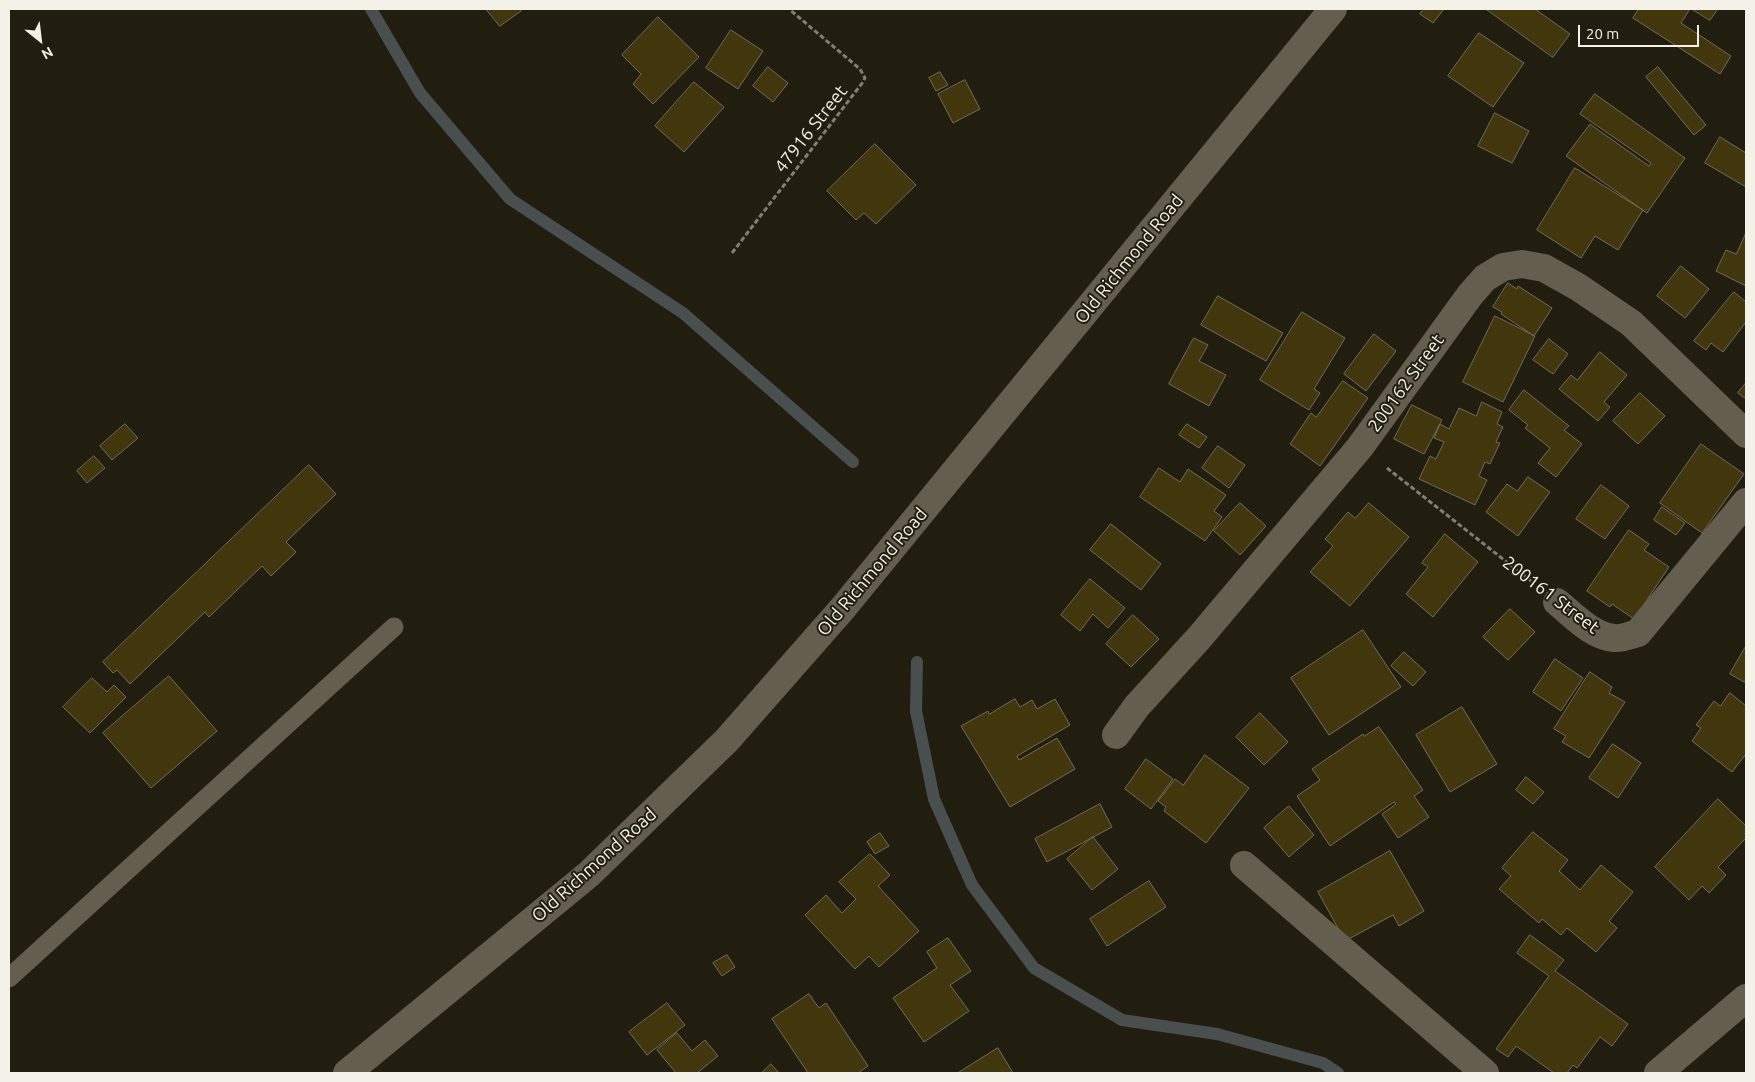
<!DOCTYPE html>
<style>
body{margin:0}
#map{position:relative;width:1755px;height:1082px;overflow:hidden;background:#221e0f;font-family:Ubuntu,sans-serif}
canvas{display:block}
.frame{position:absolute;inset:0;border:10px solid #f4f2e8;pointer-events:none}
.north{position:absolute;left:15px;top:15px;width:50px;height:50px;-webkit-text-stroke:4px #221e0f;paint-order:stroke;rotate:151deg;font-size:14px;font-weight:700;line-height:20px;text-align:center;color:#f4f2e8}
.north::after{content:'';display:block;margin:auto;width:18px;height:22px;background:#f4f2e8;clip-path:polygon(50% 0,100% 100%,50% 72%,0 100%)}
.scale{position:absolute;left:1578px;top:25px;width:121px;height:22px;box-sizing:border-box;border:2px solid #f4f2e8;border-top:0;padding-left:6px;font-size:15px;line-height:18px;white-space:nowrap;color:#f4f2e8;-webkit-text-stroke:4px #221e0f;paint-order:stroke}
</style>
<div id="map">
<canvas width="1755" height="1082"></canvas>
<div class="frame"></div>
<div class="north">N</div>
<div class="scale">20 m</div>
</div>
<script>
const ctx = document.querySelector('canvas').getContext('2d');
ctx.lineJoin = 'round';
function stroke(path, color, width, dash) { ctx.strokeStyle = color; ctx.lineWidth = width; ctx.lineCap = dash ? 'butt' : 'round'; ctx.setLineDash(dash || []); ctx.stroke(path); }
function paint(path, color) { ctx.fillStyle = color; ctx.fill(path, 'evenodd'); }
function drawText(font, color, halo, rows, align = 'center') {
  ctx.font = font + ' Ubuntu,sans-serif'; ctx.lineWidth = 4; ctx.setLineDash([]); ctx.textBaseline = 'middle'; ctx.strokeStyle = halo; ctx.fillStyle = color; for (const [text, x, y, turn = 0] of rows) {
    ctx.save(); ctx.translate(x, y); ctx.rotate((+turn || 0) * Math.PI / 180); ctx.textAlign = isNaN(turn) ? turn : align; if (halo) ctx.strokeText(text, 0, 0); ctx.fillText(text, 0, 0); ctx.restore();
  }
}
const stream = new Path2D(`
 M 371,9 L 420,93 L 510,199 L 683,313 L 853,462
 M 917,662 L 916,711 L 934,799 L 972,885 L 1034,968 L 1122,1020 L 1217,1034 L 1323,1063 L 1338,1073`);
const building = new Path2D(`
 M 486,9 L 520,9 L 521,11 L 500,26 Z
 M 1424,9 L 1444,9 L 1433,23 L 1420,14 Z
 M 1486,9 L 1535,9 L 1570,34 L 1553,57 Z
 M 1639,9 L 1690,9 L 1681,23 L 1731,56 L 1720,74 L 1633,18 Z
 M 1692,9 L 1718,9 L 1710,20 Z
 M 658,17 L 699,57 L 653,104 L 633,84 L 641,74 L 622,55 Z
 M 731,30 L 763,51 L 738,89 L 706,68 Z
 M 1479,33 L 1524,63 L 1493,107 L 1448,76 Z
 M 768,67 L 788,83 L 773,102 L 753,86 Z
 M 1658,67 L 1706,125 L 1694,135 L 1646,77 Z
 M 940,72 L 948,85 L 936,91 L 929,78 Z
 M 965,80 L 980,109 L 953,123 L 938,94 Z
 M 694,82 L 724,107 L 684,152 L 655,126 Z
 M 1595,94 L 1685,158 L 1647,213 L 1566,156 L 1590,124 L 1649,166 L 1651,163 L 1580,114 Z
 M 1495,113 L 1529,131 L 1512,163 L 1478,146 Z
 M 1720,137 L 1746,153 L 1746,187 L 1705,163 Z
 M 875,144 L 916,185 L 876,224 L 864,213 L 856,220 L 827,191 Z
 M 1575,168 L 1643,210 L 1618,250 L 1595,236 L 1581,258 L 1537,230 Z
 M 1746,233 L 1746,286 L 1716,271 L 1726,250 L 1736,254 Z
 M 1681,266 L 1709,289 L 1685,318 L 1657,296 Z
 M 1508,283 L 1517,289 L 1518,286 L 1552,308 L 1534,336 L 1501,314 L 1502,312 L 1493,307 Z
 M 1734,292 L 1746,302 L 1746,322 L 1723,352 L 1711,343 L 1706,350 L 1694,341 Z
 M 1218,296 L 1283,333 L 1266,361 L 1201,325 Z
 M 1302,312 L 1345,338 L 1314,389 L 1320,393 L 1309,410 L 1260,380 Z
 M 1495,316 L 1535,336 L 1503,402 L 1463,382 Z
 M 1374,334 L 1396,351 L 1366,391 L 1344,374 Z
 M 1194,338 L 1208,345 L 1199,361 L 1226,375 L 1209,406 L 1169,384 Z
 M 1549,339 L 1568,354 L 1553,374 L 1533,360 Z
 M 1600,352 L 1627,375 L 1604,402 L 1610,407 L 1598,421 L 1559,389 L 1571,375 L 1577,380 Z
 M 1343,381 L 1368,398 L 1320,466 L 1290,444 L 1311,413 L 1316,417 Z
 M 1746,383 L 1746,399 L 1738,393 Z
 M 1524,390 L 1569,426 L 1564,430 L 1582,444 L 1556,477 L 1538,463 L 1550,448 L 1525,428 L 1528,425 L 1509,410 Z
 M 1640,393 L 1665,416 L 1638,444 L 1613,421 Z
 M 1482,402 L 1502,412 L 1497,424 L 1503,427 L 1496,442 L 1500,443 L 1490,464 L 1485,462 L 1479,476 L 1487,480 L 1475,505 L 1419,479 L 1430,456 L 1436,459 L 1444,442 L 1434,438 L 1440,424 L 1449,429 L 1459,408 L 1476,416 Z
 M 1412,405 L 1442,420 L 1424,454 L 1394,439 Z
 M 125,424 L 138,438 L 112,460 L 100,446 Z
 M 1187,424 L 1207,437 L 1199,448 L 1179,435 Z
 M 1701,444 L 1744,474 L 1702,533 L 1660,503 Z
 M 1218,446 L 1245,465 L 1229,488 L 1202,468 Z
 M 94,456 L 105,468 L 87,483 L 77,471 Z
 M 309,465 L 336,494 L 286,542 L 296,552 L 271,576 L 262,566 L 209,617 L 205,612 L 130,684 L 117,670 L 113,673 L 103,662 Z
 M 1159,468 L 1180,482 L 1188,469 L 1226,495 L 1214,511 L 1222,517 L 1205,541 L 1140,497 Z
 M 1528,477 L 1550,492 L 1518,536 L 1486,512 L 1507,484 L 1517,491 Z
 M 1601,485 L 1629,506 L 1605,539 L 1576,519 Z
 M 1240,503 L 1266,526 L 1240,555 L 1214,531 Z
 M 1369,503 L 1409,537 L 1350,606 L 1310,572 L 1333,546 L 1325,539 L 1348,512 L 1355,518 Z
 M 1662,507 L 1685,523 L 1676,535 L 1654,520 Z
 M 1111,524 L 1161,564 L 1141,590 L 1090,550 Z
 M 1629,530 L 1649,544 L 1644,550 L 1669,567 L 1634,619 L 1612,604 L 1610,607 L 1587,591 Z
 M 1445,534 L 1478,562 L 1433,617 L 1406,594 L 1428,567 L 1422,563 Z
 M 1090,579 L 1125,608 L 1108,628 L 1093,614 L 1080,631 L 1061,615 Z
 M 1510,609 L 1535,632 L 1508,660 L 1483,637 Z
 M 1133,615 L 1159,639 L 1131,667 L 1106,644 Z
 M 1363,630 L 1401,687 L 1329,735 L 1291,678 Z
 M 1746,646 L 1746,683 L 1730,674 Z
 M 1404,652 L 1426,672 L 1413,686 L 1391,666 Z
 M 1555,659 L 1583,678 L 1561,711 L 1533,692 Z
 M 1590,672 L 1612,687 L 1609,693 L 1625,702 L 1589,758 L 1562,742 L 1566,736 L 1554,729 Z
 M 169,676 L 217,731 L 151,788 L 103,733 Z
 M 92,678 L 107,692 L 114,685 L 126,697 L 90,733 L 63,707 Z
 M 1730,693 L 1746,706 L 1746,754 L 1732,772 L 1692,741 L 1701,728 L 1696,725 L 1714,701 L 1720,706 Z
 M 1015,699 L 1020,707 L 1032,700 L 1037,709 L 1055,699 L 1070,725 L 1017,756 L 1019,760 L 1057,738 L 1075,769 L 1010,807 L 961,726 L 988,711 L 989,714 Z
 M 1462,707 L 1497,764 L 1450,792 L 1416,735 Z
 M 1260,713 L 1288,742 L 1264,765 L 1236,737 Z
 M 1379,727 L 1423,790 L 1414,796 L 1429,817 L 1398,838 L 1382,814 L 1396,804 L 1394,802 L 1330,846 L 1297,796 L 1320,780 L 1312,769 L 1363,734 L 1364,736 Z
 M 1613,744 L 1641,763 L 1618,798 L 1589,778 Z
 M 1205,755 L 1249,788 L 1206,843 L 1164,811 L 1166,807 L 1158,801 L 1175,779 L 1183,785 Z
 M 1146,759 L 1173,779 L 1151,809 L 1125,789 Z
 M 1526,777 L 1544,792 L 1533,804 L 1516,790 Z
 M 1718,799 L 1746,826 L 1746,838 L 1718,867 L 1726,875 L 1709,893 L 1702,886 L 1689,900 L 1655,867 Z
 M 1100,804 L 1112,827 L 1047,862 L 1035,839 Z
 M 1289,806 L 1314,835 L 1289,857 L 1264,828 Z
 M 1533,832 L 1568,860 L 1559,871 L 1580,890 L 1601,865 L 1633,892 L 1609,921 L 1617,928 L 1596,952 L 1567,928 L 1561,935 L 1542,919 L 1539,923 L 1499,889 L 1511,876 L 1502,868 Z
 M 880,833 L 889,846 L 875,854 L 867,842 Z
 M 1093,837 L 1118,869 L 1092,890 L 1067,859 Z
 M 1390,851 L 1424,911 L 1399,926 L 1393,915 L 1345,941 L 1318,892 Z
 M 870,854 L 890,875 L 878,886 L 919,931 L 879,967 L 869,956 L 855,969 L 805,915 L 826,895 L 842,913 L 856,899 L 839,882 Z
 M 1149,881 L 1166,907 L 1107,946 L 1090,919 Z
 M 1530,935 L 1564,960 L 1555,971 L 1628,1024 L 1612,1046 L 1600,1037 L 1577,1068 L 1573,1065 L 1567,1073 L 1554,1073 L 1516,1046 L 1508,1057 L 1496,1049 L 1549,976 L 1517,953 Z
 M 948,938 L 971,971 L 950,985 L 969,1011 L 924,1042 L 893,998 L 937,968 L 927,952 Z
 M 727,955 L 735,967 L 722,976 L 713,963 Z
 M 809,994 L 819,1008 L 826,1003 L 868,1066 L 858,1073 L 808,1073 L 772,1019 Z
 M 667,1003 L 685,1025 L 647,1055 L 629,1032 Z
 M 677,1033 L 692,1051 L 705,1040 L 718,1056 L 697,1073 L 676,1073 L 657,1050 Z
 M 998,1048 L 1013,1073 L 958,1073 Z
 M 771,1064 L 779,1073 L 762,1073 Z`);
const path = new Path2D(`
 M 732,253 L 863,82 L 865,78 L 860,69 L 789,9
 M 1387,468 L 1531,581`);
const lane = new Path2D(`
 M 9,978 L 394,627`);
const street = new Path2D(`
 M 1557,602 C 1573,615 1592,636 1614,638 C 1622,639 1631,635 1638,633 L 1746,502
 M 1116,735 L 1137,706 L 1199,638 L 1360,447 L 1470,295 L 1485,278 L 1503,267 L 1522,264 L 1544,268 L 1578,287 L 1631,323 L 1746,434
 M 1244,865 L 1485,1073
 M 1658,1073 L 1746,998`);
const secondary = new Path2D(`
 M 347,1073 L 589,874 L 727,740 L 843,608 L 1333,9`);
const streetNames = [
 ["47916 Street",811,129,-52],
 ["Old Richmond Road",1129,259,-51],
 ["200162 Street",1406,383,-54],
 ["Old Richmond Road",872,572,-50],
 ["200161 Street",1551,595,37],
 ["Old Richmond Road",594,865,-42]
];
stroke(stream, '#494e4f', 12);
paint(building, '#42370c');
stroke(building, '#706c5b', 1);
stroke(path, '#817e72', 3, [5, 2.5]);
stroke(lane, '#635e4e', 19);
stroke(street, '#635e4e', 28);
stroke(secondary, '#635e4e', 28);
drawText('18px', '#f4f2e8', '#221e0f', streetNames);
</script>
